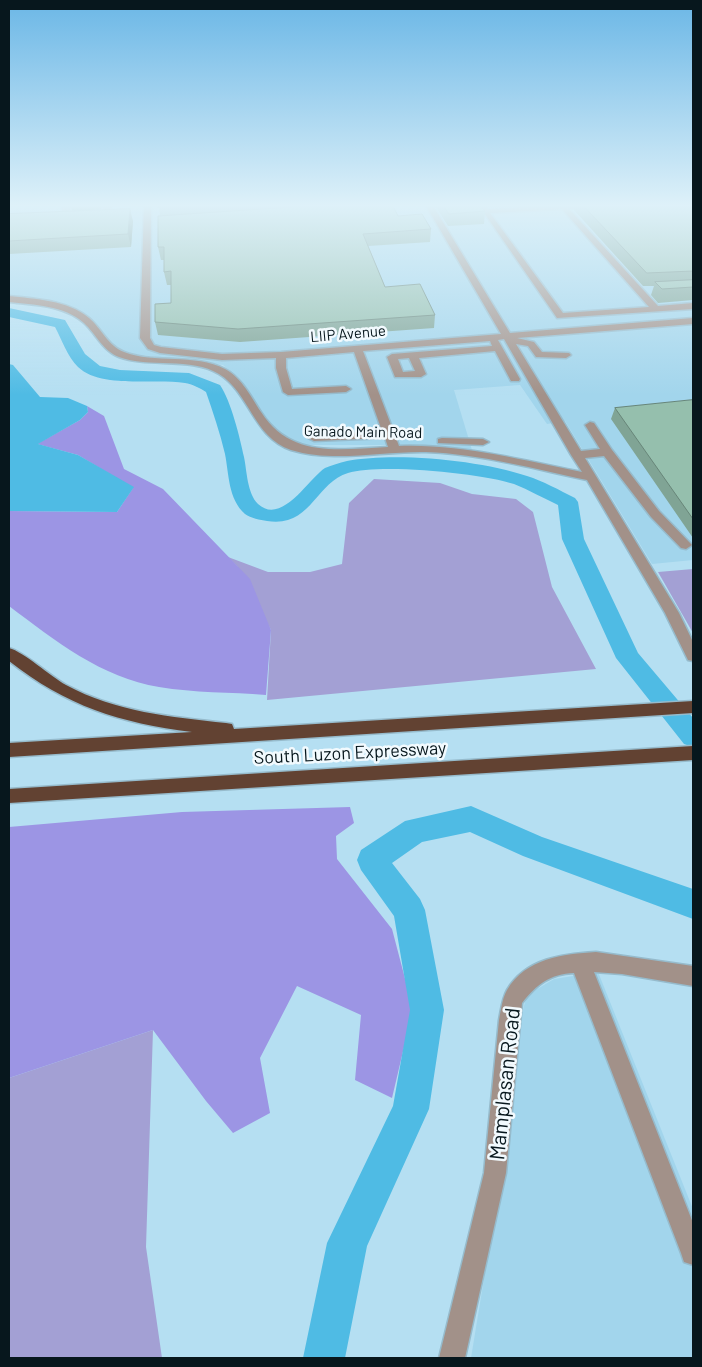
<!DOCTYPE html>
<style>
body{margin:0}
#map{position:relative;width:702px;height:1367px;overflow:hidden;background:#b5dff2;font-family:Barlow,sans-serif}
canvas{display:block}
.frame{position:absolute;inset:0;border:10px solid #07171d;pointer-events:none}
</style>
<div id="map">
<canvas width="702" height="1367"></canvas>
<div class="frame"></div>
</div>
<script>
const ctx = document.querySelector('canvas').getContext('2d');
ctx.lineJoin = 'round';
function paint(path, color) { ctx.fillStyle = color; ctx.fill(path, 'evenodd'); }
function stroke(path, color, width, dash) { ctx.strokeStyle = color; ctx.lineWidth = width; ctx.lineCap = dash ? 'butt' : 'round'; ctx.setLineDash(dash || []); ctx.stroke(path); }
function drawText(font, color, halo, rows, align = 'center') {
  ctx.font = font + ' Barlow,sans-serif'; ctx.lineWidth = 5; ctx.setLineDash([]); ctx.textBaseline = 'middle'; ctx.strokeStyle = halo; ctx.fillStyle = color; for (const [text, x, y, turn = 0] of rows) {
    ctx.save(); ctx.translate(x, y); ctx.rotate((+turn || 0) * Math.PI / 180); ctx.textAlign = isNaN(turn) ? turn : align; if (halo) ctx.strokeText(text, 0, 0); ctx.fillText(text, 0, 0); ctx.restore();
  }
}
const built = new Path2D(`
 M 9,204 L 693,204 L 693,560 L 652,564 L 565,421 L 547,424 L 520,385 L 454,390 L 472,450 L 417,445 L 297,445 L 274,433 L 240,382 L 223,365 L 133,354 L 112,347 L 103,332 L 80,313 L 37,300 L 9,297 Z
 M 598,972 L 693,1209 L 693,1358 L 471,1358 L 506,1144 L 519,1024 L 527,995 L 554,979 Z`);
const green = new Path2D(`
 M 374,479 L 440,483 L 472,494 L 516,499 L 533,512 L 552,587 L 596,669 L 267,700 L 271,630 L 237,566 L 228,557 L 268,572 L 310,572 L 342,564 L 349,503 Z
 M 693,569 L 693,633 L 658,572 Z
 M 153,1030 L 146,1247 L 162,1358 L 9,1358 L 9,1078 Z`);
const forest = new Path2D(`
 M 87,406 L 104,416 L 124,469 L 163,489 L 250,579 L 271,630 L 266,695 C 231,692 194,693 159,687 C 102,678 54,640 9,606 L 9,511 L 117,512 L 133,488 L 78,455 L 37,444 L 80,420 L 88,412 Z
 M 350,807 L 354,823 L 336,836 L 337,859 L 392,929 L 413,1009 L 392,1098 L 355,1080 L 361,1015 L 297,986 L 260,1058 L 270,1113 L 233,1133 L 206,1101 L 153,1030 L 9,1078 L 9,827 L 182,812 Z`);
const water = new Path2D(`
 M 9,364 L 13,365 L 40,397 L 68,398 L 87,406 L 88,412 L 80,420 L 38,444 L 78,455 L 134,487 L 117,512 L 9,511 Z`);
const river = new Path2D(`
 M 9,308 L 65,320 L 85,354 L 100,366 L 120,370 L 189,373 L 220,385 C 231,401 240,438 244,457 C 247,471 247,493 258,504 C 282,526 309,478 325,468 C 332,465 339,463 347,461 C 396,452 479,460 527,476 C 543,481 559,490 575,498 L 578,502 L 584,539 L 638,653 L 693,718 L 693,747 L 684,744 L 616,658 L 562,539 L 558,505 C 543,498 529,490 514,484 C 482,473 379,463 348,473 C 315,483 311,528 267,521 C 260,520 251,518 245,514 C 228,499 229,474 225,454 C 220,433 213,412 206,392 C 200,388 192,384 185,383 C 155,378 101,389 78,367 C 67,356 62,340 55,327 L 9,317 Z
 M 471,806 L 542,837 L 693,889 L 693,919 L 523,856 L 470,832 L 422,842 L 392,863 L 420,899 L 425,910 L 444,1010 L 429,1109 L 367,1246 L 345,1358 L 303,1358 L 327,1243 L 393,1106 L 410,1010 L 394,916 L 361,870 L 357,860 L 361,850 L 405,821 Z`);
const minor = new Path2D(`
 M 63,204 L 71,204 L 69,214 L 102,211 L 105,204 L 112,204 L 108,215 L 69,218 L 61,215 Z
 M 144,204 L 151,204 L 150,338 L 154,345 L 161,347 L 222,354 L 281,352 L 501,334 L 425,204 L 432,204 L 510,333 L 693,318 L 693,324 L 517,338 L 534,342 L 542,352 L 569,353 L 571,355 L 566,358 L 536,357 L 528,346 L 516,344 L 581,451 L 600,449 L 585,425 L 590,422 L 594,423 L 612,450 L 659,511 L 692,545 L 686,549 L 681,548 L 651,517 L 604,456 L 585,458 L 679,613 L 693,642 L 693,661 L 688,660 L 665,613 L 587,480 C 534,469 481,454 426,452 C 382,451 334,463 291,450 C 253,437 250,393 219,374 C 192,357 148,368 119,357 C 103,351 96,334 84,323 C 64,305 34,305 9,302 L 9,296 C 35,299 68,300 89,318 C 101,328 108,346 124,352 C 154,364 195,353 225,369 C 242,378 251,397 261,412 C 291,459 340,449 388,447 L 385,438 L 314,441 L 308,438 L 314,435 L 382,431 L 354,352 L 286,358 L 286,368 L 292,389 L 346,386 L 351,389 L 346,392 L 288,395 L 283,392 L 276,368 L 276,358 L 222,360 L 160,353 L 148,349 L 140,338 ZM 504,339 L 571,455 L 582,472 C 521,460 462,444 399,446 L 363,351 L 490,341 L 492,346 L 392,354 L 387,357 L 395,377 L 421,377 L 426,374 L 419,358 L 495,351 L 511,381 L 519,381 L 520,379 L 498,340 ZM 409,358 L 415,371 L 403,372 L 398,359 Z
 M 478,204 L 485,204 L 488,209 L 614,204 L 611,206 L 569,209 L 658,306 L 693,303 L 693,309 L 557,318 ZM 562,209 L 649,307 L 563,313 L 490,213 Z
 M 442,438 L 483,439 L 489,442 L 483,445 L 438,443 L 438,439 Z
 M 596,952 L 693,966 L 693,986 L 622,974 L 594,972 L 693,1223 L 693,1265 L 684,1262 L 681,1253 L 574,973 C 550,974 537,984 522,1003 L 506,1173 L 465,1358 L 439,1358 L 484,1173 L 499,1020 C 501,1010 502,999 507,990 C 526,958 563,954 596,952 Z`);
const highway = new Path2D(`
 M 9,648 C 24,652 50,676 66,685 C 116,712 171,717 226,723 L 232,724 L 234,729 L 693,701 L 693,713 L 9,757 L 9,743 L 192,732 C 120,723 66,706 9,661 Z
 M 693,746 L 693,760 L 9,803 L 9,789 Z`);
const wall = new Path2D(`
 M 70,204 L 102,204 L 101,209 L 79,211 L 133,221 L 131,247 L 9,254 L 9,214 L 72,211 Z
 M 159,204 L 393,204 L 393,205 L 398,216 L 431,229 L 430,242 L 368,246 L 385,287 L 435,315 L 434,328 L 240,342 L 158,335 L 155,322 L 171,303 L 171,285 L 167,285 L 164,272 L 164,260 L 161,260 L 158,247 L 160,216 Z
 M 434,204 L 479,204 L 485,211 L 484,224 L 448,226 Z
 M 486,204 L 575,204 L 489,207 Z
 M 576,204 L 691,204 L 693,205 L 693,300 L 658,303 L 651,295 L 654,286 L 643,286 L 574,210 Z
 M 693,400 L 693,538 L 611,419 L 615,408 Z`);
const shadedWall = new Path2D(`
 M 70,204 L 102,204 L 101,209 L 73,212 Z
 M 130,209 L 133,221 L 131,247 L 128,234 Z`);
const building = new Path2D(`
 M 159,204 L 214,204 L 158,207 Z
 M 295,204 L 392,204 L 398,216 L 422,214 L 431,229 L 363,234 L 385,287 L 420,284 L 435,315 L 238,329 L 155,322 L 155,304 L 171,303 L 171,271 L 164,272 L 164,247 L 158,247 L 158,216 L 291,207 Z
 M 443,204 L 479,204 L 485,211 L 449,214 Z
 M 582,204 L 691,204 L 693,205 L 693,271 L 647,273 Z
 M 130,209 L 128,234 L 9,241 L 9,214 Z
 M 693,280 L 693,287 L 662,289 L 655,282 Z
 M 693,400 L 693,519 L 615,408 Z`);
const farStreetnames = [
 ["LIIP Avenue",348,334,-5],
 ["Ganado Main Road",363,432,1]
];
const streetNames = [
 ["South Luzon Expressway",350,753,-3]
];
const nearStreetnames = [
 ["Mamplasan Road",505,1084,-84]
];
paint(built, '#a2d5ec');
paint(green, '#a3a0d4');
paint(forest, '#9c95e4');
paint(water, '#4fbbe4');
paint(river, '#4fbbe4');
stroke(minor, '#96bbcc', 3);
stroke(highway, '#96bbcc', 3);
paint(minor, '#a29189');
paint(highway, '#624232');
paint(wall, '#80a495');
paint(shadedWall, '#688679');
paint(building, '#95bfad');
stroke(building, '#688679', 1);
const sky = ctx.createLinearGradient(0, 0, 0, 395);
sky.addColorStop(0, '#6bb7e6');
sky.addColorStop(0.52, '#def1f9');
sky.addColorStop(1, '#def1f900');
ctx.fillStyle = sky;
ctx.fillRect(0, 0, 702, 395);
drawText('15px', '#07171d', '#f2fafe', farStreetnames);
drawText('18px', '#07171d', '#f2fafe', streetNames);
drawText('21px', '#07171d', '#f2fafe', nearStreetnames);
</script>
